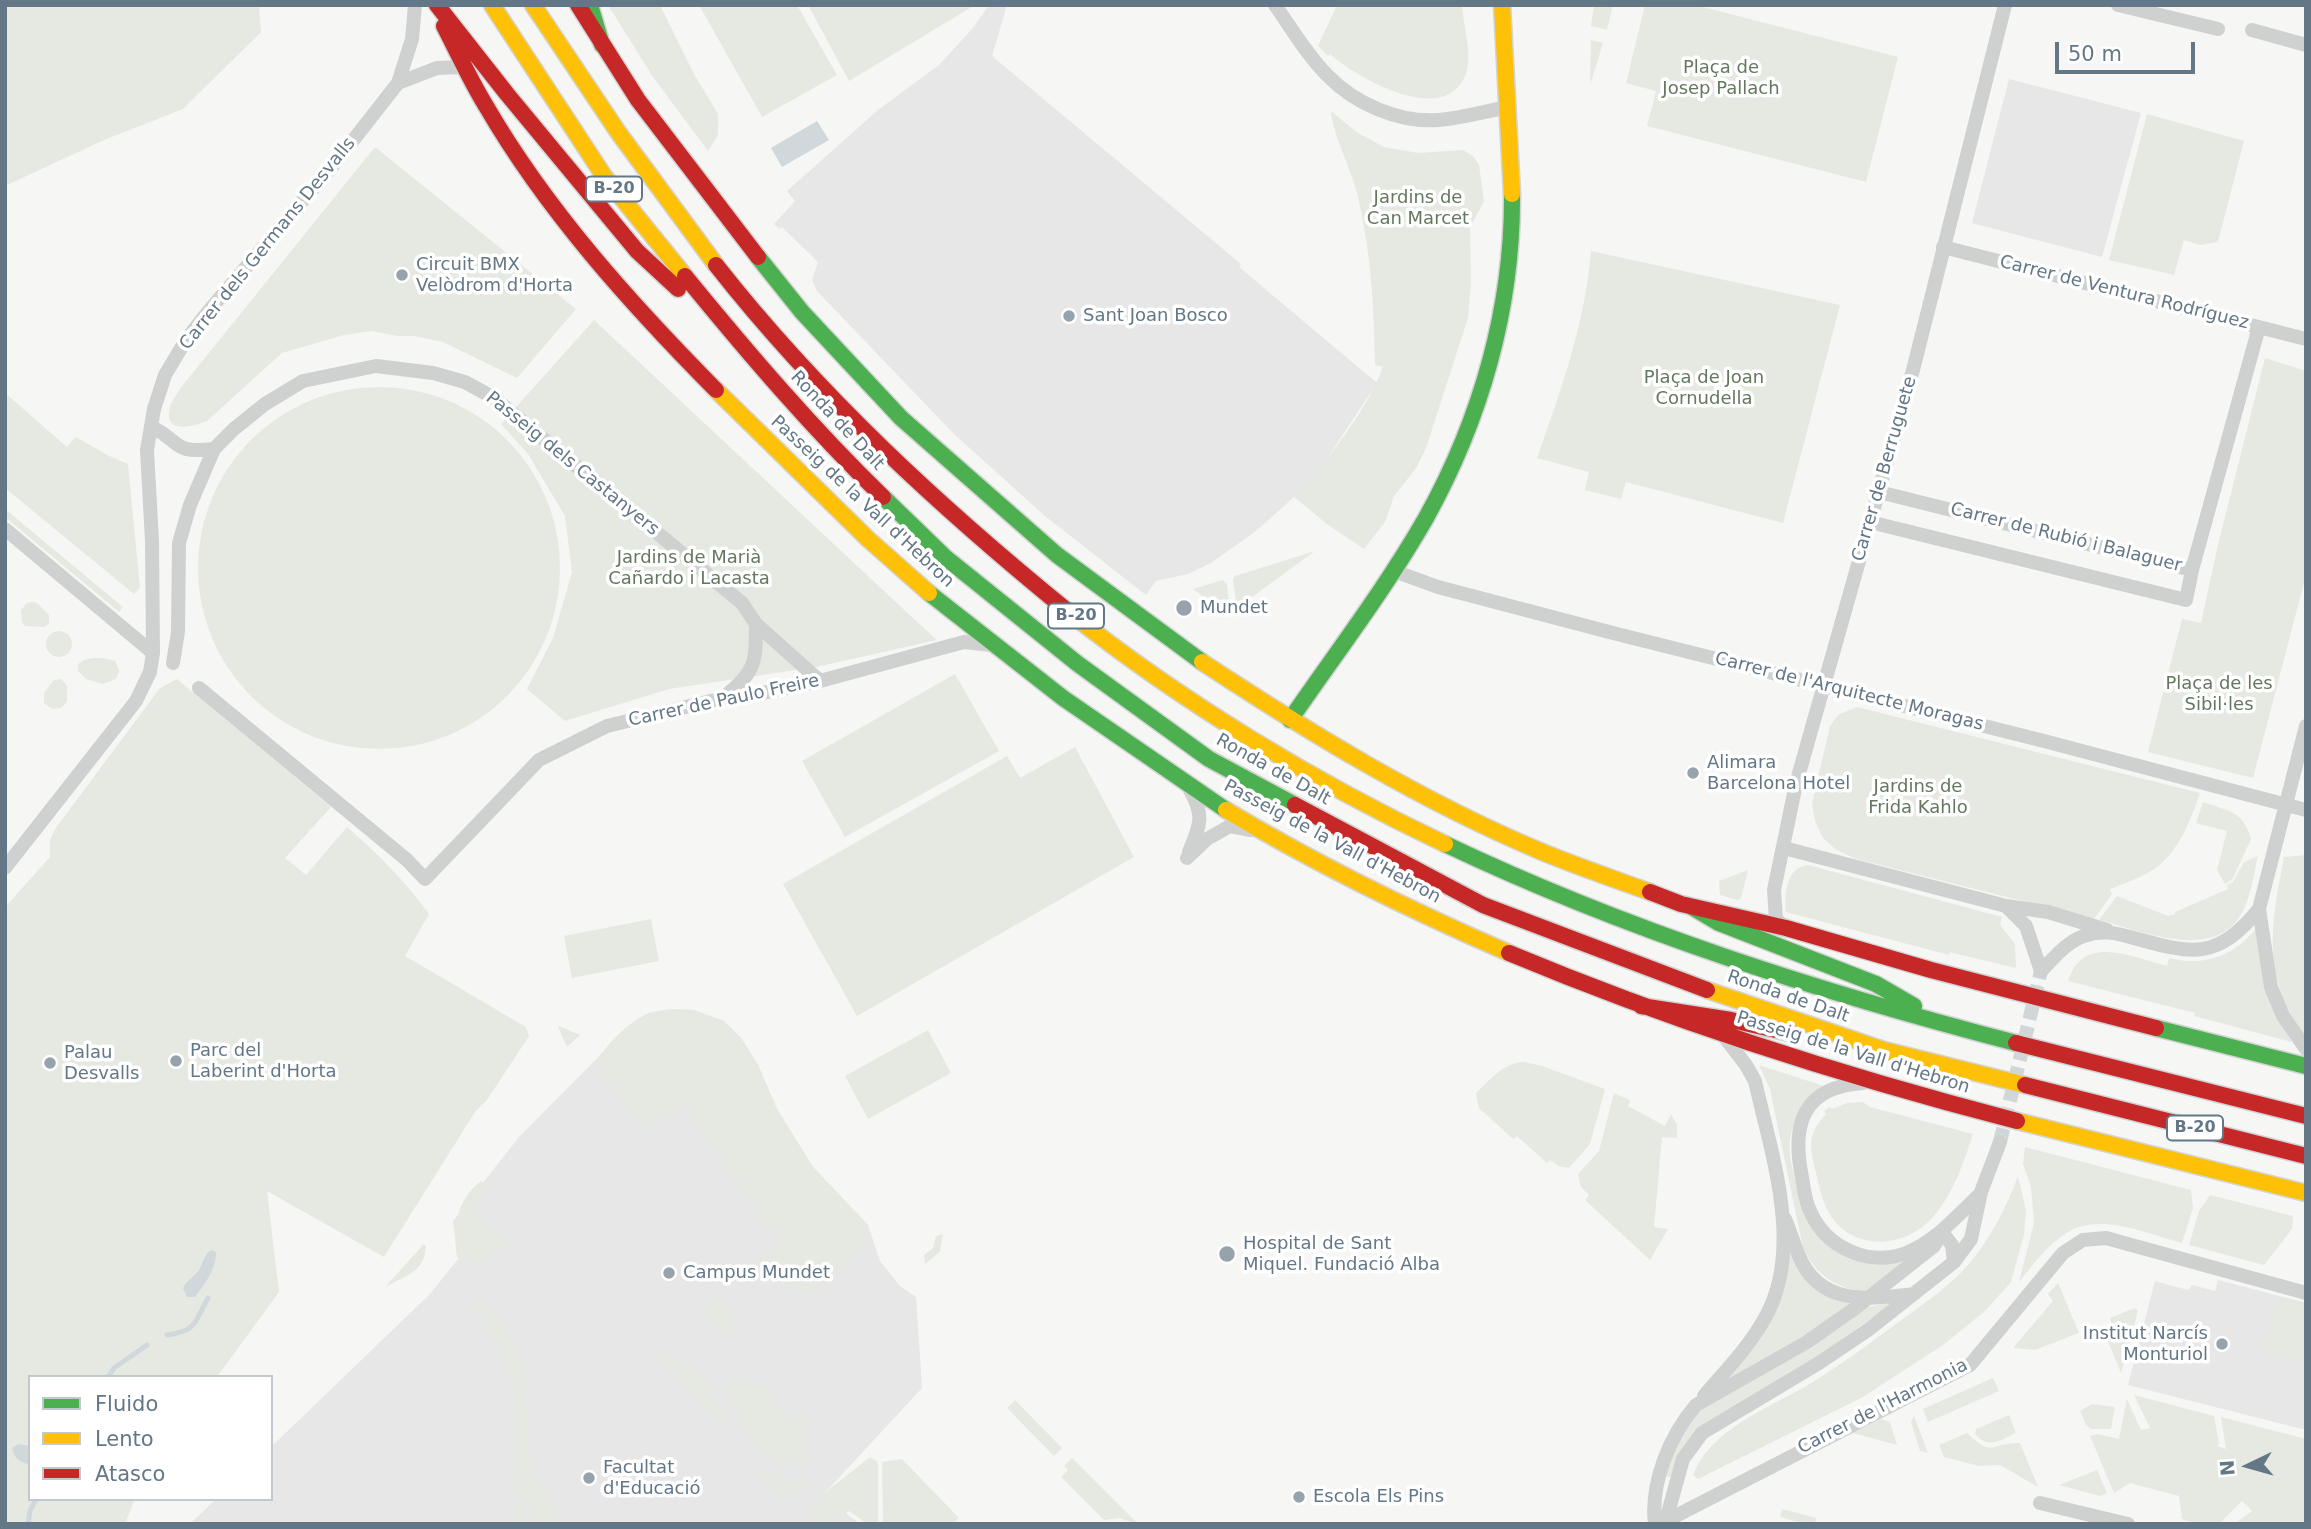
<!DOCTYPE html>
<meta charset="utf-8">
<style>
body{margin:0}
#map{position:relative;width:2311px;height:1529px;overflow:hidden;background:#f6f6f4;font-family:"DejaVu Sans",sans-serif}
canvas{display:block}
.frame{position:absolute;inset:0;border:7px solid #637787;pointer-events:none}
.legend{position:absolute;left:28px;top:1375px;width:245px;height:126px;box-sizing:border-box;background:#fff;border:2px solid #c1c9cf;margin:0;padding:9px 12px;list-style:none;font-size:21px;color:#637787}
.legend li{display:flex;align-items:center;gap:14px;height:35px}
.legend b{width:35px;border:2px solid #c1c9cf}
.north{position:absolute;left:2213px;top:1431px;width:70px;height:70px;-webkit-text-stroke:5px #fff;paint-order:stroke;rotate:265deg;font-size:19px;font-weight:700;line-height:28px;text-align:center;color:#637787}
.north::after{content:'';display:block;margin:auto;width:24px;height:32px;background:#637787;clip-path:polygon(50% 0,100% 100%,50% 72%,0 100%)}
.scale{position:absolute;left:2055px;top:42px;width:140px;height:32px;box-sizing:border-box;border:4px solid #637787;border-top:0;padding-left:9px;font-size:21px;line-height:24px;white-space:nowrap;color:#637787;-webkit-text-stroke:5px #fff;paint-order:stroke}
</style>
<div id="map">
<canvas width="2311" height="1529"></canvas>
<div class="frame"></div>
<ul class="legend">
<li><b style="height:9px;background:#4caf50"></b>Fluido</li>
<li><b style="height:9px;background:#ffc107"></b>Lento</li>
<li><b style="height:9px;background:#c62828"></b>Atasco</li>
</ul>
<div class="north">N</div>
<div class="scale">50 m</div>
</div>
<script>
const ctx = document.querySelector('canvas').getContext('2d');
ctx.lineJoin = 'round';
function paint(path, color) { ctx.fillStyle = color; ctx.fill(path, 'evenodd'); }
function stroke(path, color, width, dash) { ctx.strokeStyle = color; ctx.lineWidth = width; ctx.lineCap = dash ? 'butt' : 'round'; ctx.setLineDash(dash || []); ctx.stroke(path); }
function drawText(font, color, halo, rows, align = 'center') {
  ctx.font = font + ' "DejaVu Sans",sans-serif'; ctx.lineWidth = 7; ctx.setLineDash([]); ctx.textBaseline = 'middle'; ctx.strokeStyle = halo; ctx.fillStyle = color; for (const [text, x, y, turn = 0] of rows) {
    ctx.save(); ctx.translate(x, y); ctx.rotate((+turn || 0) * Math.PI / 180); ctx.textAlign = isNaN(turn) ? turn : align; if (halo) ctx.strokeText(text, 0, 0); ctx.fillText(text, 0, 0); ctx.restore();
  }
}
const built = new Path2D(`
 M 989,5 L 1007,5 L 992,56 L 1241,264 L 1239,267 L 1377,383 L 1326,460 L 1294,497 L 1256,531 L 1211,563 L 1188,574 L 1156,581 L 1146,595 L 1045,516 L 954,434 L 817,291 L 812,280 L 818,262 L 782,227 L 780,229 L 774,224 L 795,201 L 787,191 L 878,110 L 939,65 L 973,28 Z
 M 2009,79 L 2141,113 L 2102,257 L 1972,223 Z
 M 672,1009 L 694,1010 L 724,1021 L 741,1038 L 758,1065 L 777,1109 L 813,1167 L 868,1225 L 880,1261 L 900,1286 L 916,1297 L 922,1388 L 823,1495 L 860,1524 L 190,1524 L 216,1499 L 271,1499 L 271,1447 L 430,1294 L 458,1259 L 453,1221 L 519,1137 L 632,1023 L 649,1013 Z
 M 2218,1280 L 2306,1303 L 2306,1430 L 2128,1385 L 2155,1281 L 2188,1290 L 2192,1285 L 2215,1291 Z`);
const green = new Path2D(`
 M 5,5 L 259,5 L 261,32 L 183,109 L 104,140 L 5,186 Z
 M 608,5 L 660,5 L 694,74 L 718,114 L 718,135 L 708,151 L 653,77 Z
 M 699,5 L 797,5 L 837,75 L 762,117 Z
 M 808,5 L 975,5 L 849,81 Z
 M 1337,5 L 1462,5 C 1463,23 1472,53 1467,70 C 1450,131 1358,79 1330,54 L 1328,56 L 1318,46 Z
 M 1594,5 L 1613,5 L 1607,30 L 1591,26 Z
 M 1645,5 L 1695,5 L 1898,57 L 1866,182 L 1647,126 L 1656,91 L 1626,83 Z
 M 1591,40 L 1603,43 L 1590,85 Z
 M 1331,111 L 1358,133 L 1384,147 L 1418,153 L 1463,150 L 1473,156 L 1479,165 L 1484,201 L 1470,228 L 1471,284 L 1468,318 L 1426,448 L 1417,467 L 1394,496 L 1385,522 L 1364,549 L 1328,525 L 1294,497 C 1328,458 1364,416 1383,367 L 1375,365 C 1374,305 1371,252 1357,193 C 1351,169 1332,132 1331,111 Z
 M 2147,114 L 2244,141 L 2218,242 L 2200,245 L 2184,240 L 2174,275 L 2109,260 Z
 M 375,147 L 576,309 L 517,378 L 443,342 L 414,336 L 397,336 L 372,331 L 344,335 L 282,353 L 208,420 C 197,426 166,435 169,411 C 170,404 175,397 179,390 Z
 M 1591,251 L 1840,305 L 1783,523 L 1626,482 L 1621,499 L 1585,490 L 1589,472 L 1537,458 C 1561,390 1585,324 1591,251 Z
 M 594,320 L 914,619 L 937,640 L 816,667 L 669,689 L 565,721 L 527,689 L 553,638 L 572,572 L 565,516 L 528,454 L 501,424 Z
 M 2265,358 L 2306,371 L 2306,575 L 2253,778 L 2148,752 L 2182,619 L 2201,623 L 2218,545 Z
 M198 568a181 181 0 1 1 362 0a181 181 0 1 1-362 0Z
 M 5,393 L 67,447 L 76,437 L 107,455 L 128,464 L 140,588 L 134,594 L 5,488 Z
 M 5,509 L 123,607 L 119,612 L 5,517 Z
 M 1315,551 L 1237,608 L 1233,579 L 1235,576 Z
 M 1223,580 L 1227,584 L 1230,613 L 1228,615 L 1193,589 Z
 M 32,602 L 37,603 L 49,615 L 49,623 L 45,627 L 25,626 L 22,622 L 21,610 L 27,603 Z
 M46 644a13 13 0 1 1 26 0a13 13 0 1 1-26 0Z
 M 93,658 L 104,658 L 115,661 L 119,671 L 116,679 L 103,684 L 86,679 L 78,671 L 78,664 L 84,660 Z
 M 955,674 L 999,751 L 845,837 L 802,761 Z
 M 61,679 L 67,686 L 67,702 L 61,708 L 52,709 L 44,703 L 44,693 L 54,680 Z
 M 177,679 L 331,807 L 285,858 L 306,875 L 347,827 C 378,854 405,881 429,914 L 405,956 L 526,1027 L 529,1036 L 487,1100 L 475,1112 L 384,1257 L 267,1191 L 279,1292 L 217,1377 L 30,1377 L 30,1499 L 135,1499 L 125,1524 L 5,1524 L 5,904 L 7,905 L 50,857 L 50,840 L 55,829 L 160,688 Z
 M 1857,707 L 2200,793 C 2197,804 2192,814 2188,824 C 2169,866 2151,874 2110,889 L 2112,894 L 2094,919 L 1856,859 L 1835,849 L 1823,838 L 1815,821 L 1812,803 L 1830,726 L 1838,715 Z
 M 1075,747 L 1134,857 L 857,1016 L 783,884 L 1007,756 L 1020,778 Z
 M 2203,802 C 2228,811 2244,811 2251,839 L 2232,880 L 2225,884 L 2217,870 L 2227,831 L 2196,823 Z
 M 2306,855 L 2306,1036 L 2301,1035 C 2263,968 2270,930 2284,857 Z
 M 2258,856 C 2254,872 2252,889 2246,904 C 2223,966 2144,932 2099,920 L 2117,896 L 2168,916 L 2175,914 L 2175,912 L 2228,889 L 2227,885 L 2233,882 L 2244,862 Z
 M 1808,865 L 2002,917 L 2000,925 L 2015,944 L 2016,968 L 1949,952 L 1949,955 L 1786,912 C 1784,895 1786,867 1808,865 Z
 M 1748,870 L 1741,898 L 1737,900 L 1720,895 L 1719,881 Z
 M 651,919 L 659,961 L 572,978 L 564,936 Z
 M 2256,929 L 2281,1023 L 2292,1042 L 2194,1016 L 2195,1013 L 2068,981 C 2083,933 2132,957 2167,966 L 2169,958 C 2204,967 2233,956 2256,929 Z
 M 672,1009 L 694,1010 L 724,1021 L 741,1038 L 758,1065 L 777,1109 L 813,1167 L 868,1225 L 860,1251 L 811,1292 L 757,1276 L 752,1269 L 780,1243 L 684,1104 L 648,1129 L 640,1127 L 599,1069 C 594,1051 633,1019 649,1013 C 656,1011 665,1010 672,1009 Z
 M 559,1026 L 580,1035 L 567,1047 L 558,1027 Z
 M 928,1030 L 951,1073 L 868,1119 L 845,1076 Z
 M 1524,1062 L 1542,1066 L 1605,1089 L 1590,1144 L 1569,1168 L 1558,1166 L 1550,1160 L 1547,1163 L 1517,1136 L 1513,1139 L 1479,1108 L 1476,1093 C 1490,1080 1503,1063 1524,1062 Z
 M 1759,1065 L 1827,1087 C 1817,1098 1801,1111 1794,1125 C 1779,1156 1806,1209 1819,1236 L 1905,1262 L 1864,1292 C 1834,1287 1816,1275 1803,1248 L 1770,1089 Z
 M 1614,1093 L 1630,1100 L 1628,1106 L 1665,1126 L 1671,1114 L 1677,1125 L 1677,1138 L 1662,1137 L 1654,1227 L 1668,1229 L 1650,1260 L 1585,1200 L 1589,1195 L 1581,1187 L 1578,1174 L 1599,1151 Z
 M 1863,1102 L 1870,1107 L 1973,1134 C 1963,1164 1953,1196 1930,1220 C 1900,1251 1847,1250 1827,1209 C 1821,1198 1819,1185 1816,1173 C 1810,1147 1806,1136 1826,1114 L 1824,1111 L 1830,1107 L 1832,1109 L 1847,1103 Z
 M 2025,1147 L 2191,1190 L 2193,1208 L 2182,1243 C 2147,1234 2098,1211 2065,1234 C 2046,1246 2033,1265 2019,1282 L 2034,1223 L 2031,1187 L 2023,1164 Z
 M 2018,1176 L 2026,1211 L 2024,1235 L 2011,1282 L 1984,1312 L 1943,1345 L 1863,1397 L 1698,1479 L 1693,1475 C 1712,1428 1767,1409 1808,1385 C 1841,1365 1873,1341 1904,1318 C 1926,1302 1951,1285 1969,1264 C 1991,1238 2006,1208 2018,1176 Z
 M 481,1181 L 485,1183 L 472,1213 L 510,1241 L 481,1266 L 457,1257 C 453,1228 456,1200 481,1181 Z
 M 2210,1195 L 2293,1216 L 2292,1229 L 2264,1265 L 2189,1245 L 2199,1211 Z
 M 943,1234 L 940,1252 L 925,1264 L 924,1255 L 933,1248 L 936,1236 Z
 M 423,1245 L 426,1245 C 426,1271 406,1276 386,1286 Z
 M 1788,1245 L 1838,1300 L 1850,1304 L 1821,1326 L 1724,1382 L 1763,1332 Z
 M 2058,1283 L 2079,1333 L 2035,1350 L 2013,1348 L 2053,1301 L 2048,1294 Z
 M 714,1296 L 736,1322 L 724,1333 L 704,1309 Z
 M 2279,1296 L 2306,1303 L 2306,1363 L 2264,1353 Z
 M 477,1301 C 485,1304 491,1311 497,1318 C 537,1363 520,1416 533,1469 C 537,1488 552,1505 562,1521 L 534,1524 L 528,1506 L 512,1484 C 519,1441 520,1399 503,1359 C 495,1340 483,1323 475,1305 Z
 M 1893,1303 L 1807,1364 L 1711,1420 L 1672,1477 L 1665,1477 L 1680,1434 L 1703,1407 L 1866,1307 Z
 M 2135,1308 L 2138,1311 L 2121,1373 L 2103,1329 L 2112,1325 L 2110,1318 Z
 M 657,1351 L 697,1372 L 710,1391 L 728,1431 L 654,1352 Z
 M 1993,1378 L 1999,1391 L 1928,1422 L 1923,1409 Z
 M 765,1382 C 770,1406 783,1418 807,1421 L 804,1468 L 763,1453 L 742,1425 L 724,1385 Z
 M 2134,1395 L 2214,1416 L 2219,1444 L 2217,1446 L 2226,1449 L 2221,1417 L 2306,1439 L 2306,1523 L 2234,1524 L 2252,1511 L 2242,1501 L 2219,1524 L 2198,1524 L 2182,1519 L 2179,1496 L 2130,1483 L 2114,1493 L 2090,1436 L 2097,1434 L 2119,1439 L 2127,1399 L 2141,1430 L 2150,1428 Z
 M 1015,1400 L 1062,1448 L 1054,1456 L 1007,1408 Z
 M 2092,1404 L 2115,1407 L 2111,1429 L 2091,1429 L 2086,1425 L 2080,1411 Z
 M 2009,1415 L 2016,1433 C 2000,1440 1989,1450 1975,1434 L 1976,1429 Z
 M 1914,1416 L 1928,1453 L 1920,1451 L 1911,1422 Z
 M 1881,1419 L 1890,1422 L 1897,1445 L 1853,1433 Z
 M 1967,1433 C 1994,1459 1990,1442 2020,1443 L 2038,1487 L 2000,1465 L 1979,1466 L 1944,1457 L 1939,1445 Z
 M 870,1457 L 878,1462 L 878,1524 L 867,1524 L 849,1511 L 833,1521 L 836,1524 L 816,1524 L 808,1511 L 810,1509 L 808,1506 Z
 M 1072,1458 L 1138,1524 L 1119,1518 L 1104,1520 L 1061,1477 L 1068,1470 L 1064,1466 Z
 M 902,1459 L 959,1518 L 952,1524 L 883,1524 L 882,1462 Z
 M 756,1466 L 811,1486 L 780,1501 Z
 M 2097,1470 L 2107,1493 L 2100,1496 L 2059,1485 Z
 M 516,1500 L 529,1524 L 514,1524 Z
 M 1782,1509 L 1816,1518 L 1815,1524 L 1805,1524 L 1780,1517 Z`);
const water = new Path2D(`
 M 817,121 L 829,140 L 782,167 L 771,148 Z
 M 211,1250 L 216,1252 C 217,1268 204,1285 195,1297 L 187,1297 L 183,1288 C 187,1280 194,1277 199,1270 C 204,1262 203,1256 211,1250 Z
 M 18,1444 L 30,1446 L 30,1465 C 19,1462 14,1458 12,1448 Z`);
const stream = new Path2D(`
 M 167,1335 C 197,1331 194,1323 208,1298
 M 108,1377 L 114,1368 L 147,1345
 M 28,1524 L 30,1511 L 36,1499`);
const streetTunnel = new Path2D(`
 M 2000,1142 L 2041,971`);
const street = new Path2D(`
 M 1275,5 C 1292,29 1307,55 1327,75 C 1355,104 1399,123 1439,120 C 1463,118 1486,111 1509,107
 M 2118,5 L 2218,29
 M 2252,30 L 2306,45
 M 398,83 L 412,39 L 415,5
 M 1943,247 L 2306,339
 M 152,427 C 182,442 172,454 214,449
 M 1879,492 L 2192,570
 M 1870,522 L 2186,600 L 2192,570 L 2259,327
 M 5,529 L 153,653
 M 1394,571 L 1438,587 L 1613,633 L 2044,741 L 2306,810
 M 173,663 L 178,632 L 179,543 L 190,505 L 214,449 L 234,429 L 265,404 L 303,381 L 376,366 L 433,373 L 465,382 L 494,398 L 742,603 L 756,624 L 820,681
 M 199,688 L 407,860 L 425,879 L 539,760 L 607,726 L 723,698 L 768,692 L 820,681 L 964,642 L 991,645
 M 723,698 C 755,671 756,666 756,624
 M 2306,726 L 2259,909 L 2271,987 L 2283,1016 L 2306,1049
 M 1784,848 L 2006,906 L 2026,926 L 2041,971 C 2055,957 2068,940 2087,935 C 2102,930 2115,933 2130,937 C 2190,953 2215,963 2259,909
 M 1189,852 C 1200,825 1205,817 1190,790
 M 1187,858 L 1207,839 L 1230,826 L 1251,830
 M 5,868 L 136,701 L 150,672 L 153,653 L 152,541 L 147,450 L 154,409 L 165,375 L 186,340 L 207,313 L 340,157 L 398,83 L 437,68 L 464,67
 M 2006,906 L 2048,912 L 2107,930
 M 1785,927 L 1776,919 L 1774,890 L 1796,784 L 1913,370 L 2005,5
 M 1863,1083 C 1803,1087 1791,1124 1802,1177 C 1804,1189 1805,1202 1811,1213 C 1827,1248 1869,1267 1906,1253 C 1936,1241 1958,1215 1981,1193
 M 1785,1219 C 1790,1231 1794,1244 1799,1256 C 1820,1307 1870,1299 1914,1294
 M 1704,1396 C 1725,1371 1750,1346 1766,1316 C 1804,1247 1771,1153 1755,1081 L 1746,1065 L 1722,1034
 M 2040,1503 L 2128,1524
 M 1666,1520 L 1683,1459 L 1702,1433 L 1819,1363 L 1868,1330 L 1954,1262 L 1971,1239 L 1981,1192 L 2000,1142
 M 1655,1524 C 1650,1483 1670,1435 1696,1405 L 1807,1342 L 1854,1309 L 1934,1246 L 1942,1232 L 1952,1245 L 1954,1262
 M 1660,1524 L 1970,1365 L 2063,1253 L 2083,1240 L 2106,1238 L 2306,1293`);
const fast = new Path2D(`
 M 590,5 L 602,45
 M 758,257 L 802,312 L 901,418 L 1057,555 L 1202,662
 M 883,497 L 946,558 L 1078,664 L 1209,759 L 1295,805
 M 929,593 L 1063,698 L 1226,810
 M 1290,720 C 1336,653 1386,588 1426,518 C 1481,419 1513,307 1512,194
 M 1445,844 C 1628,931 1820,992 2016,1043
 M 1692,907 L 1719,923 L 1876,984 L 1914,1006
 M 2156,1028 L 2306,1066`);
const slow = new Path2D(`
 M 492,5 L 604,176 L 685,276
 M 533,5 L 618,132 L 716,265
 M 1502,5 L 1512,194
 M 716,390 L 868,539 L 929,593
 M 1070,613 C 1182,702 1316,783 1445,844
 M 1202,662 C 1310,733 1421,801 1540,851 C 1576,866 1614,879 1650,892
 M 1226,810 C 1316,864 1412,911 1509,953
 M 1707,990 L 1884,1050 L 2025,1085
 M 2017,1121 L 2306,1193`);
const jam = new Path2D(`
 M 437,5 L 507,94 L 637,251 L 678,289
 M 578,5 L 638,100 L 758,257
 M 444,26 C 458,53 470,80 486,106 C 547,211 631,304 716,390
 M 716,265 C 819,396 941,508 1070,613
 M 685,276 C 748,353 812,428 883,497
 M 1295,805 L 1483,905 L 1707,990
 M 1650,892 L 1681,904 L 1786,928 L 1931,970 L 2156,1028
 M 1509,953 C 1674,1022 1843,1076 2017,1121
 M 1641,1006 L 1731,1020 L 1794,1034
 M 2016,1043 L 2306,1116
 M 2025,1085 L 2306,1156`);
const markers = [
 [402,275,7,"#96a3ad"],
 [1069,316,7,"#96a3ad"],
 [1184,608,9,"#96a3ad"],
 [1693,773,7,"#96a3ad"],
 [176,1061,7,"#96a3ad"],
 [50,1063,7,"#96a3ad"],
 [1227,1254,9,"#96a3ad"],
 [669,1273,7,"#96a3ad"],
 [2222,1344,7,"#96a3ad"],
 [589,1478,7,"#96a3ad"],
 [1299,1497,7,"#96a3ad"]
];
const shields = [
 [614,189,56],
 [1076,616,56],
 [2195,1128,56]
];
const shieldNames = [
 ["B-20",614,189],
 ["B-20",1076,616],
 ["B-20",2195,1128]
];
const parkNames = [
 ["Plaça de",1721,68],
 ["Josep Pallach",1721,89],
 ["Jardins de",1418,198],
 ["Can Marcet",1418,219],
 ["Plaça de Joan",1704,378],
 ["Cornudella",1704,399],
 ["Jardins de Marià",689,558],
 ["Cañardo i Lacasta",689,579],
 ["Plaça de les",2219,684],
 ["Sibil·les",2219,705],
 ["Jardins de",1918,787],
 ["Frida Kahlo",1918,808]
];
const streetNames = [
 ["Carrer dels Germans Desvalls",268,244,-51],
 ["Carrer de Ventura Rodríguez",2124,293,14],
 ["Ronda de Dalt",837,421,47],
 ["Passeig dels Castanyers",572,464,39],
 ["Carrer de Berruguete",1885,469,-74],
 ["Passeig de la Vall d'Hebron",862,502,43],
 ["Carrer de Rubió i Balaguer",2066,538,14],
 ["Carrer de l'Arquitecte Moragas",1849,692,14],
 ["Carrer de Paulo Freire",724,701,-12],
 ["Ronda de Dalt",1273,770,29],
 ["Passeig de la Vall d'Hebron",1332,842,28],
 ["Ronda de Dalt",1788,997,19],
 ["Passeig de la Vall d'Hebron",1853,1053,17],
 ["Carrer de l'Harmonia",1883,1407,-27]
];
const poiNames = [
 ["Circuit BMX",416,265],
 ["Velòdrom d'Horta",416,286],
 ["Sant Joan Bosco",1083,316],
 ["Mundet",1200,608],
 ["Alimara",1707,763],
 ["Barcelona Hotel",1707,784],
 ["Parc del",190,1051],
 ["Laberint d'Horta",190,1072],
 ["Palau",64,1053],
 ["Desvalls",64,1074],
 ["Hospital de Sant",1243,1244],
 ["Miquel. Fundació Alba",1243,1265],
 ["Campus Mundet",683,1273],
 ["Institut Narcís",2208,1334,"right"],
 ["Monturiol",2208,1355,"right"],
 ["Facultat",603,1468],
 ["d'Educació",603,1489],
 ["Escola Els Pins",1313,1497]
];
paint(built, '#e6e7e6');
paint(green, '#e6e9e2');
paint(water, '#d0d8db');
stroke(stream, '#d0d8db', 5);
stroke(streetTunnel, '#d1d6d9', 14, [14, 7]);
stroke(fast, '#d2d4d4', 19);
stroke(slow, '#d2d4d4', 19);
stroke(jam, '#d2d4d4', 19);
stroke(street, '#cfd1d1', 14);
stroke(fast, '#4caf50', 16);
stroke(slow, '#ffc107', 16);
stroke(jam, '#c62828', 16);
for (const [x, y, r, color] of markers) { const dot = new Path2D(); dot.arc(x, y, r, 0, 2 * Math.PI); ctx.fillStyle = color; ctx.fill(dot); stroke(dot, '#fff', 2.5); }
for (const [x, y, w] of shields) { const box = new Path2D(); box.roundRect(x - w / 2, y - 12.5, w, 25, 5); ctx.fillStyle = '#fff'; ctx.fill(box); stroke(box, '#637787', 2); }
drawText('bold 16px', '#637787', null, shieldNames);
drawText('18px', '#64785f', '#fff', parkNames);
drawText('18px', '#637787', '#fff', streetNames);
drawText('18px', '#637787', '#fff', poiNames, 'left');
</script>
